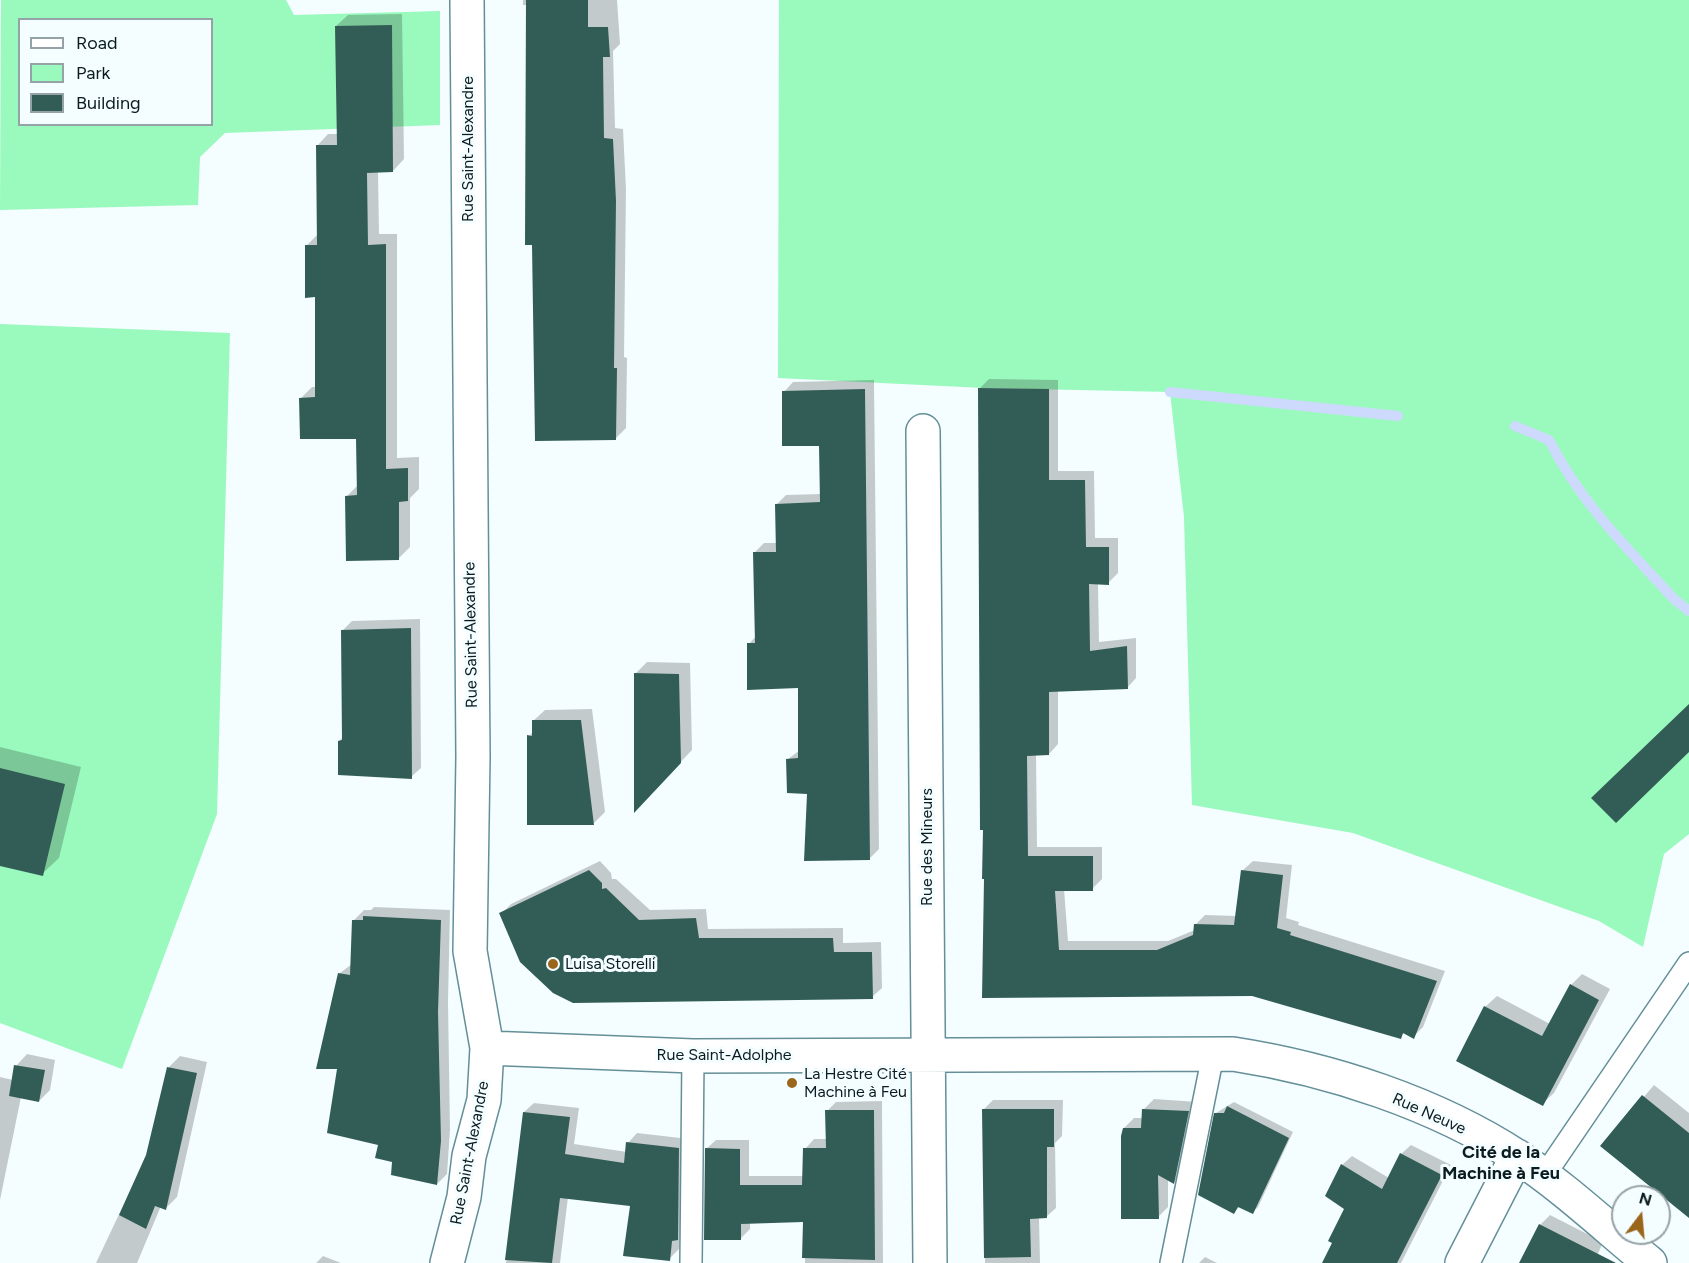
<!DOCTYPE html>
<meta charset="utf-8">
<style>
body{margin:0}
#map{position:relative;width:1689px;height:1263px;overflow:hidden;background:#f4fdff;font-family:Figtree,sans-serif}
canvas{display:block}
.legend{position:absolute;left:18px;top:18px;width:195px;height:108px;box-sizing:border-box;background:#f4fdff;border:2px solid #96a3a6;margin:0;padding:8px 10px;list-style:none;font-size:18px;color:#0a1c20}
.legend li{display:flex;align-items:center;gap:12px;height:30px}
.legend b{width:30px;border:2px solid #96a3a6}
.north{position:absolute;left:1611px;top:1185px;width:60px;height:60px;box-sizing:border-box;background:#f4fdff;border:2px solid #96a3a6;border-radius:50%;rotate:16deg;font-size:16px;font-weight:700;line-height:24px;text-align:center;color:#0a1c20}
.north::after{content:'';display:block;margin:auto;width:21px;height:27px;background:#9a661c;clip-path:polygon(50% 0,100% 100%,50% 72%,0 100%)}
</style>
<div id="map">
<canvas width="1689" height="1263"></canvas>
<ul class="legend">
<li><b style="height:8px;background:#fff"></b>Road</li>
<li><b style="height:16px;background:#9af9bd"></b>Park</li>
<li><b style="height:16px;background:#325d56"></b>Building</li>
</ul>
<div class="north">N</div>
</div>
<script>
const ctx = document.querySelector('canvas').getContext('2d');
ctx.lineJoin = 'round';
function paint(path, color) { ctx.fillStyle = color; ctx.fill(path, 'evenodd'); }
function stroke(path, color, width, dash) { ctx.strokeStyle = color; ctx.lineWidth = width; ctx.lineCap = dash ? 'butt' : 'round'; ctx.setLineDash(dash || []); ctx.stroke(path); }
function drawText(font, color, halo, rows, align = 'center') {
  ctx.font = font + ' Figtree,sans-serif'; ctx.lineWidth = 6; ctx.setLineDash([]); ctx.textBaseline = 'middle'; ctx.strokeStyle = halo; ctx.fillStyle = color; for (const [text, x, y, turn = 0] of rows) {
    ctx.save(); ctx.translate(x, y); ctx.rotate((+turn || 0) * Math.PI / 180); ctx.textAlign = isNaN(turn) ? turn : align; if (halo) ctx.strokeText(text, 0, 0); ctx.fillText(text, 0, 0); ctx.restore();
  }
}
const green = new Path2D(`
 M 1,0 L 286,0 L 294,15 L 440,11 L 440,125 L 225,133 L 200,157 L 198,205 L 0,210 ZM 20,20 L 212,20 L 212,124 L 20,124 Z
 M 779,0 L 1689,0 L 1689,834 L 1664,854 L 1643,947 L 1599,921 L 1353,833 L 1192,805 L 1184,517 L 1170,392 L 984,388 L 778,378 Z
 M 0,324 L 230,333 L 217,814 L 122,1069 L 0,1023 Z`);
const shadow = new Path2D(`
 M 523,0 L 617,0 L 620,44 L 613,51 L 615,128 L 623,129 L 626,189 L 624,357 L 627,358 L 626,428 L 615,439 L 527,5 L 523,5 Z
 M 402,14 L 404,159 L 393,171 L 378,171 L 379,234 L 397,234 L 397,458 L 419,457 L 419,489 L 410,498 L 410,547 L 398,559 L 347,496 L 358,485 L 358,438 L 300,399 L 312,387 L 316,387 L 316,296 L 306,246 L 318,234 L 317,146 L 328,134 L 339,134 L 336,26 L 348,15 Z
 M 989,379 L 1058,380 L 1058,471 L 1094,471 L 1095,538 L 1118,538 L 1118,573 L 1108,583 L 1098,583 L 1099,642 L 1136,638 L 1136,678 L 1127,688 L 1058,690 L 1058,744 L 1049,754 L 1036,754 L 1037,847 L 1102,847 L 1102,879 L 1092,889 L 1064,889 L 1068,941 L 1168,941 L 1195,930 L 1195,925 L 1205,915 L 1237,916 L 1243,870 L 1253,861 L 1292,865 L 1286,918 L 1299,922 L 1298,925 L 1445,971 L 1423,1027 L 1413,1037 L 1405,1032 L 1400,1037 L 1252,995 L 983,997 L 986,878 L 979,389 Z
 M 874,380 L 879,849 L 869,859 L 809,792 L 788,759 L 800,750 L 800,686 L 749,644 L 756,636 L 754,553 L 764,543 L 778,543 L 776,505 L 786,495 L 821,494 L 821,445 L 784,392 L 793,382 Z
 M 420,619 L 421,768 L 411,777 L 339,741 L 343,737 L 343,630 L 352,621 Z
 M 647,662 L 690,663 L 692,750 L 646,799 L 636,673 Z
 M 592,709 L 605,812 L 594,823 L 529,736 L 534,731 L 533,721 L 545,710 Z
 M 0,747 L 81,767 L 59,858 L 42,874 L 0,864 Z
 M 600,861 L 611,873 L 612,879 L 616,879 L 650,910 L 706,909 L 708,929 L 843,928 L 843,943 L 881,942 L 882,988 L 872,997 L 501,914 L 511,904 Z
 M 374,907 L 450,910 L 448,1001 L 450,1130 L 447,1174 L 437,1184 L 394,1161 L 379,1144 L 339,1067 L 340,973 L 352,964 L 354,920 L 364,910 L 371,910 Z
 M 1582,974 L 1610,989 L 1554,1093 L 1542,1104 L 1485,1007 L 1497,996 L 1550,1024 L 1571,985 Z
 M 27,1054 L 55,1060 L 50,1090 L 39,1101 L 21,1097 L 0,1200 L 0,1077 L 13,1080 L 16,1066 Z
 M 180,1056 L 207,1062 L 177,1197 L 166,1208 L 161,1206 L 137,1263 L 96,1263 L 147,1155 L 169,1067 Z
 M 1654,1085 L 1689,1113 L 1689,1216 L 1602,1146 Z
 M 1154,1099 L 1198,1102 L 1184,1172 L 1174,1182 L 1168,1179 L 1168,1207 L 1158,1217 L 1124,1128 L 1134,1118 L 1143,1118 L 1144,1109 Z
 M 993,1100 L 1063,1100 L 1062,1136 L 1055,1143 L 1056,1208 L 1046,1217 L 1039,1217 L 1040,1263 L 985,1263 L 984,1109 Z
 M 882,1101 L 883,1263 L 805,1263 L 805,1220 L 750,1222 L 750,1229 L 741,1238 L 706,1149 L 716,1140 L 749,1140 L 749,1176 L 804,1176 L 805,1149 L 814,1139 L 827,1139 L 827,1111 L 836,1102 Z
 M 1234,1102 L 1293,1132 L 1258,1207 L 1253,1212 L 1240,1206 L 1234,1212 L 1216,1113 Z
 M 534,1103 L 579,1108 L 574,1144 L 627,1152 L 628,1143 L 637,1133 L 689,1139 L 688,1229 L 680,1236 L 679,1249 L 669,1259 L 631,1205 L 568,1197 L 560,1263 L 506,1263 L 524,1112 Z
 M 1411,1145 L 1451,1165 L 1401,1263 L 1324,1263 L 1346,1208 L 1342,1165 L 1352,1156 L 1389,1178 L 1401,1154 Z
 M 1550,1215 L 1603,1242 L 1594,1263 L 1521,1263 L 1540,1225 Z
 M 323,1256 L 341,1263 L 316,1263 Z
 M 1205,1257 L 1217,1263 L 1199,1263 Z`);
const stream = new Path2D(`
 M 1170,392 L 1398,416
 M 1515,426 L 1549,440 C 1580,502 1628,549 1674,599 L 1689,611`);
const building = new Path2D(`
 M 526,0 L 588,0 L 588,27 L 608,27 L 610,57 L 603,57 L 604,138 L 613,139 L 616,201 L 614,368 L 617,368 L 616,440 L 535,441 L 532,245 L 525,245 Z
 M 392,25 L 393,172 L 367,173 L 368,245 L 386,244 L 386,469 L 408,468 L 408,501 L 399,502 L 399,560 L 346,561 L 345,496 L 357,495 L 356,439 L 300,439 L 299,398 L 315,397 L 315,297 L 305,298 L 305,245 L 317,245 L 316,145 L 337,145 L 335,26 Z
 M 978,388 L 1049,389 L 1049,480 L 1085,480 L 1086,547 L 1109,547 L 1109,585 L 1089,584 L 1090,651 L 1127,646 L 1128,689 L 1049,692 L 1049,755 L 1027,756 L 1028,856 L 1093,856 L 1093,891 L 1055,891 L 1059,950 L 1157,950 L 1193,935 L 1194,924 L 1234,925 L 1241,870 L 1283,875 L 1277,928 L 1291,932 L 1290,935 L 1437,981 L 1414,1039 L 1403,1033 L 1401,1039 L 1252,996 L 982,998 L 984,879 L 982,879 L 983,830 L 980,830 Z
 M 865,389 L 870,860 L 804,861 L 807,794 L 787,793 L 786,759 L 798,758 L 798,688 L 747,690 L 747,643 L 755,643 L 753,552 L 776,552 L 775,504 L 820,502 L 819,446 L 782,446 L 782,391 Z
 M 411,628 L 412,779 L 338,775 L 338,741 L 342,740 L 341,630 Z
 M 634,673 L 679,674 L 681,763 L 634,813 Z
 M 1689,704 L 1689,752 L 1616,823 L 1591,798 Z
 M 532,720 L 581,720 L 594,825 L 527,825 L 527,735 L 532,736 Z
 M 0,768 L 65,784 L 43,876 L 0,866 Z
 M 589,870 L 602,883 L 602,889 L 606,888 L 639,920 L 696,918 L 699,938 L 833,938 L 834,952 L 872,952 L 873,999 L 573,1003 L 553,993 L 520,962 L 499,913 Z
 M 363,916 L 441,920 L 438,1012 L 441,1141 L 437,1185 L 391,1175 L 392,1162 L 375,1158 L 378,1145 L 327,1133 L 337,1069 L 316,1069 L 338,973 L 350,975 L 352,920 L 363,920 Z
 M 1570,984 L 1599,1000 L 1543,1106 L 1456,1061 L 1484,1006 L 1542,1036 Z
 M 14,1065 L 45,1070 L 39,1102 L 9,1096 Z
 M 167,1067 L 197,1073 L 166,1210 L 155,1206 L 146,1229 L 119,1215 L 146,1155 Z
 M 1642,1095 L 1689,1133 L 1689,1218 L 1600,1146 Z
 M 1227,1106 L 1289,1138 L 1253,1214 L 1238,1207 L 1234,1214 L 1198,1195 L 1214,1113 L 1224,1113 Z
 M 982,1109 L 1054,1109 L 1054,1147 L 1047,1147 L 1047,1218 L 1030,1219 L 1031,1257 L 984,1258 Z
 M 1142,1109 L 1189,1111 L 1174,1184 L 1158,1175 L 1159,1219 L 1121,1219 L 1121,1136 L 1123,1128 L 1141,1128 Z
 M 825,1110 L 874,1110 L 875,1260 L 802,1258 L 803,1222 L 741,1224 L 741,1240 L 704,1240 L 705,1148 L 740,1149 L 740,1185 L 802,1185 L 803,1148 L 826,1148 Z
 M 523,1112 L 570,1117 L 565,1154 L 624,1163 L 626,1142 L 679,1148 L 678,1240 L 672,1241 L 670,1261 L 623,1256 L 630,1206 L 560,1198 L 552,1263 L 505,1260 Z
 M 1400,1153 L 1442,1175 L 1397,1263 L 1322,1263 L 1332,1243 L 1328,1241 L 1344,1209 L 1325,1196 L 1341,1164 L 1382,1189 Z
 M 1539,1224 L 1616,1263 L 1519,1263 Z`);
const lane = new Path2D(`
 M 1544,1176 L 1689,963
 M 691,1263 L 693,1056
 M 1171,1263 L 1213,1055`);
const street = new Path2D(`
 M 923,431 L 930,1263
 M 487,1048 L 693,1056 L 1233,1054 C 1330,1069 1435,1103 1518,1157 C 1565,1188 1607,1228 1650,1263
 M 447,1263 L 464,1197 L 469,1156 L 484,1100 L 487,1048 L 470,951 L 473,757 L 467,0
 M 1462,1263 L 1517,1156`);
const markers = [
 [553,964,6,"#9a661c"],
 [792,1083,6,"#9a661c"]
];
const streetNames = [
 ["Rue Saint-Alexandre",468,149,-90],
 ["Rue Saint-Alexandre",471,635,-91],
 ["Rue des Mineurs",927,847,-90],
 ["Rue Saint-Adolphe",724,1055],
 ["Rue Neuve",1429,1114,24],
 ["Rue Saint-Alexandre",470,1153,-79]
];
const poiNames = [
 ["Luisa Storelli",565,964],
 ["La Hestre Cité",804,1074],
 ["Machine à Feu",804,1092]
];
const neighbourhoodNames = [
 ["Cité de la",1501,1153],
 ["Machine à Feu",1501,1174]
];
paint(green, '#9af9bd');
paint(shadow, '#0003');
stroke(stream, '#cddafe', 10);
paint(building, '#325d56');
stroke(lane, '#648f98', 24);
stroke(street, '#648f98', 36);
stroke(lane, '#fff', 21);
stroke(street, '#fff', 33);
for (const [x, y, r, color] of markers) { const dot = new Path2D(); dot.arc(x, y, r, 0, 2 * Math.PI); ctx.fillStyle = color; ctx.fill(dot); stroke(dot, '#f4fdff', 2); }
drawText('16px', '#0a1c20', '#f4fdff', streetNames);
drawText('16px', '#0a1c20', '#f4fdff', poiNames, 'left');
drawText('bold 18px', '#0a1c20', '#f4fdff', neighbourhoodNames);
</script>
